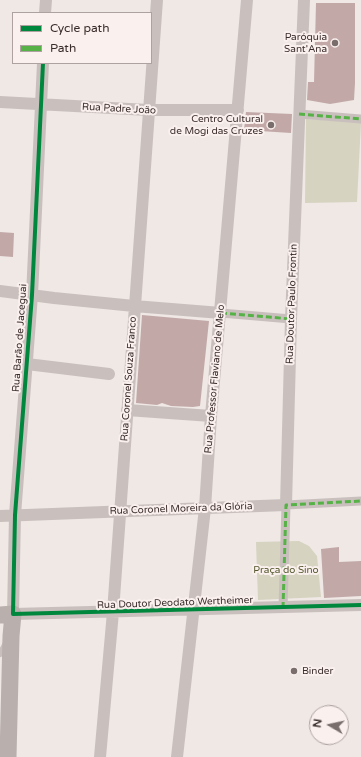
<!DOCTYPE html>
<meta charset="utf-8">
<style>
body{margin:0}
#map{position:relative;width:361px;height:757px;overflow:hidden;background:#efe8e5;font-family:"Varela Round",sans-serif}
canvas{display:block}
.legend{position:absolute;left:12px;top:12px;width:140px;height:52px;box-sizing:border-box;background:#faf1ee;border:1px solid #ada2a0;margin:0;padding:5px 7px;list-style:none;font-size:12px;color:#3a2c2b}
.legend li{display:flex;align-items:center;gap:8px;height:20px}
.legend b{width:20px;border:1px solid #ada2a0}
.north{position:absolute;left:309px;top:705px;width:40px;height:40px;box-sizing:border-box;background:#faf1ee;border:1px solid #ada2a0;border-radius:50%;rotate:279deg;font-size:11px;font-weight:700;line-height:16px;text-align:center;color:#3a2c2b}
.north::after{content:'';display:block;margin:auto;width:14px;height:18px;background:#796e6c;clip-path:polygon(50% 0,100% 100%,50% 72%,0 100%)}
</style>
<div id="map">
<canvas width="361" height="757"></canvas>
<ul class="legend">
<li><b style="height:5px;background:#00873e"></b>Cycle path</li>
<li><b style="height:5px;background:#56b246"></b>Path</li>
</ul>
<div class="north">N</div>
</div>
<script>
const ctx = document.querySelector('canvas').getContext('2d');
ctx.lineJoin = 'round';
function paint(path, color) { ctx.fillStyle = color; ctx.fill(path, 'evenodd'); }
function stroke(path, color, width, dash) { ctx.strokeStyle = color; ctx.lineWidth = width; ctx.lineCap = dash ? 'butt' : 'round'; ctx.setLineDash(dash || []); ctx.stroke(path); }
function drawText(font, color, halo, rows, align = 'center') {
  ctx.font = font + ' "Varela Round",sans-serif'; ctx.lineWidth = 4; ctx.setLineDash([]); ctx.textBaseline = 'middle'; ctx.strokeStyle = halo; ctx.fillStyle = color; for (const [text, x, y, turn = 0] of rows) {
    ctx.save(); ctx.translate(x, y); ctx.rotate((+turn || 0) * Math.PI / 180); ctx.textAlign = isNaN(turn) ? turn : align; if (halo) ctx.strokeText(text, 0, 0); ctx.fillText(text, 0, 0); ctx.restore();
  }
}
const green = new Path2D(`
 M 306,119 L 361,122 L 357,202 L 305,203 Z
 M 299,541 L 309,546 L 317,556 L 321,597 L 258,600 L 256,542 Z`);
const building = new Path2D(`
 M 316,3 L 355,3 L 355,83 L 354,100 L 330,104 L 307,100 L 308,82 L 314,82 Z
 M 246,112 L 292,114 L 291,133 L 244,130 Z
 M 0,232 L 14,233 L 13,257 L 0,256 Z
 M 142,315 L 209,321 L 200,406 L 193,407 L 171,406 L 162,403 L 157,405 L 136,403 Z
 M 339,547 L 339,562 L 361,561 L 361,596 L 324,598 L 321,549 Z`);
const service = new Path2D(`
 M 0,654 L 6,643`);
const pedestrian = new Path2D(`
 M 299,114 L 361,119
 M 221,313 L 291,319
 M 283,608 L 286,505 L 361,501`);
const minor = new Path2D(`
 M 45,13 L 46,0
 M 43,63 L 32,295 L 15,515 L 13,614 L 361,605
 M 0,102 L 148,110 L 238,110
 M 0,291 L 54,298 L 134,306 L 221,313
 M 27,364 L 109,374
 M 127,410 L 211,416
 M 0,516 L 286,505 L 291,319 L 304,0
 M 100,757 L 113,612 L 157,0
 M 177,757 L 205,508 L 211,416 L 247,0`);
const secondary = new Path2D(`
 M 0,615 L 13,614 L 11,636 L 8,757`);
const quiet = new Path2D(`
 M 299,114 L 361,119
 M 221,313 L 291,319
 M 283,608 L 286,505 L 361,501`);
const cycleway = new Path2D(`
 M 43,63 L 32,295 L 15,515 L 13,614 L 361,605`);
const markers = [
 [335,43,4,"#796e6c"],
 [271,125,4,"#796e6c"],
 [294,671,4,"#796e6c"]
];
const poiNames = [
 ["Paróquia",327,37],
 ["Sant'Ana",327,49],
 ["Centro Cultural",263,119],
 ["de Mogi das Cruzes",263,131],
 ["Binder",302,671,"left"]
];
const streetNames = [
 ["Rua Padre João",119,109,3],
 ["Rua Doutor Paulo Frontin",292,304,-88],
 ["Rua Barão de Jaceguai",20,338,-86],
 ["Rua Coronel Souza Franco",129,379,-86],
 ["Rua Professor Flaviano de Melo",215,379,-85],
 ["Rua Coronel Moreira da Glória",181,509,-2],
 ["Rua Doutor Deodato Wertheimer",175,603,-2]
];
const parkNames = [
 ["Praça do Sino",286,570]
];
paint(green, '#d6d3c0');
paint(building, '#c2a9a8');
stroke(service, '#c9c0be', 6);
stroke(pedestrian, '#c9c0be', 9);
stroke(minor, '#c9c0be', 12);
stroke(secondary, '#b9b0ae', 17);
stroke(quiet, '#56b246', 3, [6, 3]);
stroke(cycleway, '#00873e', 4);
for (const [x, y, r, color] of markers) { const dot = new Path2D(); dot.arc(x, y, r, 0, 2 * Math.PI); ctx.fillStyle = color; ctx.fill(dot); stroke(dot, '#faf1ee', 1.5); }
drawText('10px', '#3a2c2b', '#faf1ee', poiNames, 'right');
drawText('10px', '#3a2c2b', '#faf1ee', streetNames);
drawText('10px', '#555830', '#faf1ee', parkNames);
</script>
